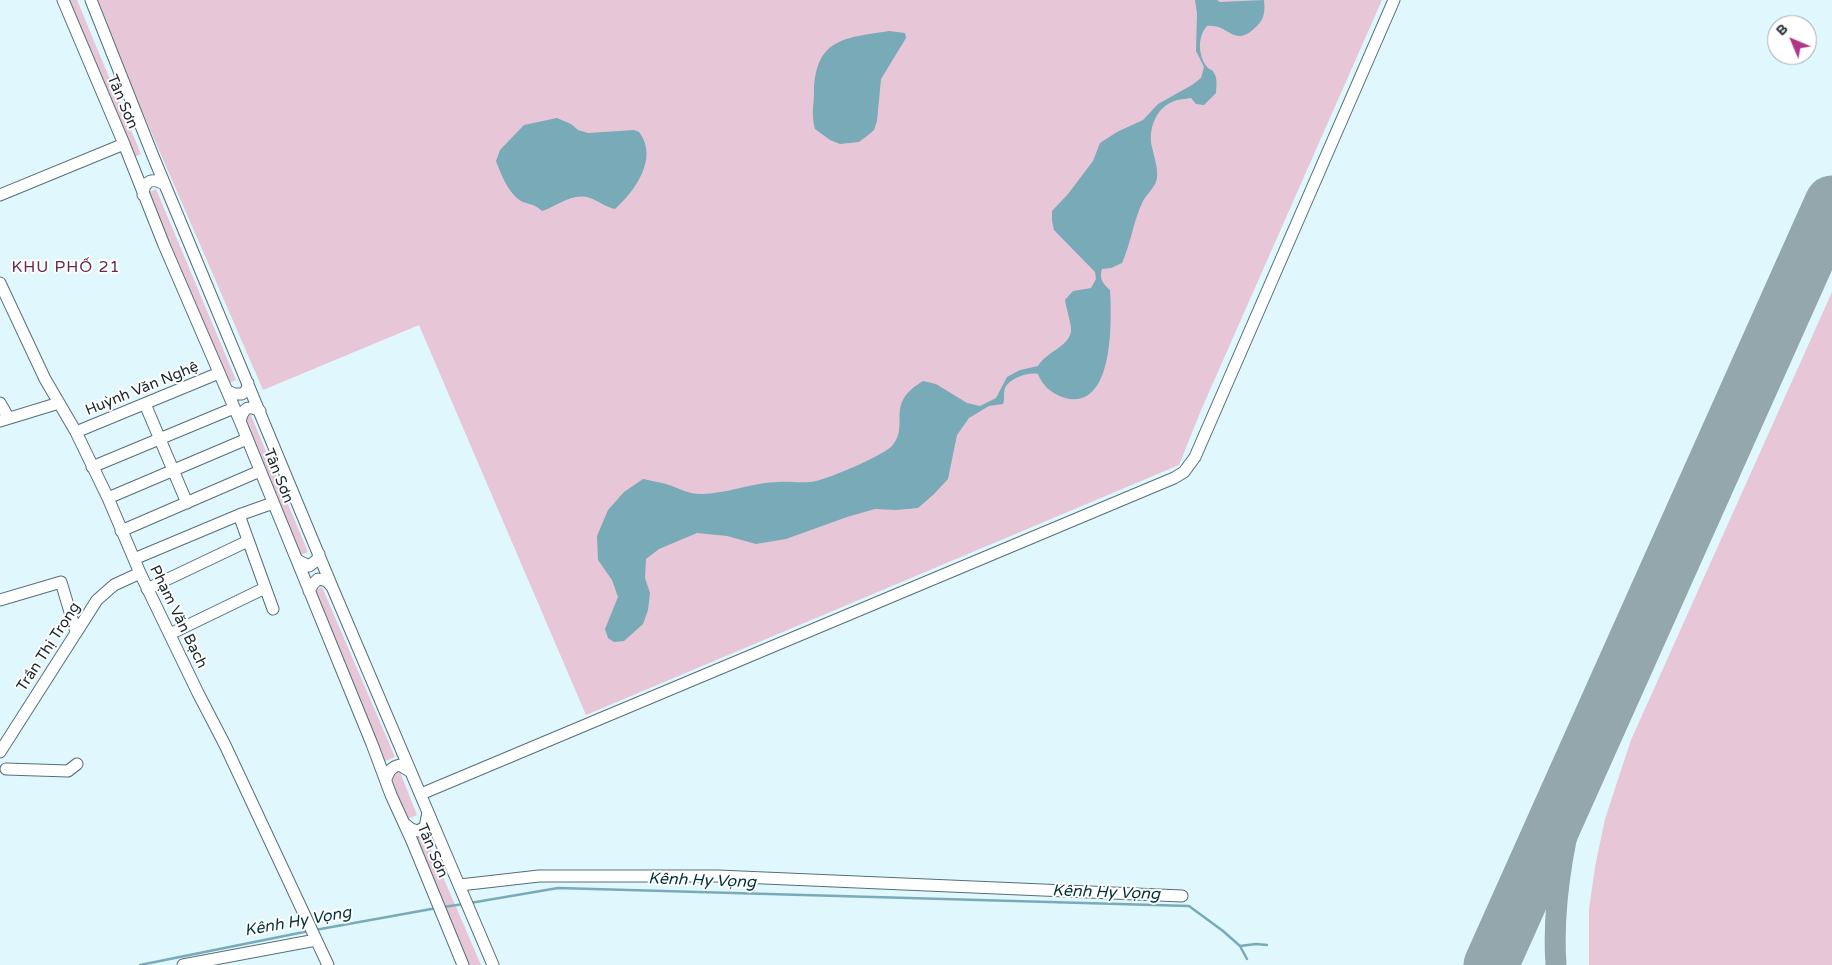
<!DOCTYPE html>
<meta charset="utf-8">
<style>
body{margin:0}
#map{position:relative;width:1832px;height:965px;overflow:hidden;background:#e0f7fe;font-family:"Varela Round",sans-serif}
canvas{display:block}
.north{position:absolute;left:1767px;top:15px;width:50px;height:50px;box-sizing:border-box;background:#fff;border:1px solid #a3a8a9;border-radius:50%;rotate:315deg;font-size:14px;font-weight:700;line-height:20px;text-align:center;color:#1a2629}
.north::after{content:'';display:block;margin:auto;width:18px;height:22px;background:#b23688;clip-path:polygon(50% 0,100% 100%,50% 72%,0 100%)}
</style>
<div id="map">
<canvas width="1832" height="965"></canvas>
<div class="north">B</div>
</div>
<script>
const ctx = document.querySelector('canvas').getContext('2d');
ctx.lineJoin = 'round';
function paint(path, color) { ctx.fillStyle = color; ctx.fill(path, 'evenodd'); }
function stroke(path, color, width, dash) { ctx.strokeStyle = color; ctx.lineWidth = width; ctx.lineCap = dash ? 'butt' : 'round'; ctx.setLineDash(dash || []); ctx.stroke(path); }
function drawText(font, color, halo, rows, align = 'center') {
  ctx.font = font + ' "Varela Round",sans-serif'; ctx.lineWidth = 4; ctx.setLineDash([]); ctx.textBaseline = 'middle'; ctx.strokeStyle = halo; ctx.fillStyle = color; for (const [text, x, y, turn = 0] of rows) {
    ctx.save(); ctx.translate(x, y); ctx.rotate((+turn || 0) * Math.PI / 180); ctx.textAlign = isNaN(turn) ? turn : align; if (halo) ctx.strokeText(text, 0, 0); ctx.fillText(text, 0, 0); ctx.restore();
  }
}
const green = new Path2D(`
 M 62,0 L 77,0 L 141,154 L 128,160 Z
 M 94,0 L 1382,0 L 1202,408 L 1179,465 L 586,715 L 419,325 L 263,390 Z
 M 156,189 L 236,380 L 224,385 L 142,195 Z
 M 1832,292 L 1832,965 L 1589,965 L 1589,909 L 1595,867 L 1605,819 L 1631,740 Z
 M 250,413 L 308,552 L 296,557 L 239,419 Z
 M 322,587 L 395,757 L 381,763 L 310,594 Z
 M 400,772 L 417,815 L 405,820 L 388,778 Z
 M 424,833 L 481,965 L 465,965 L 411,839 Z`);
const water = new Path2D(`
 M 1195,0 L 1217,0 L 1220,2 L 1264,0 C 1265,10 1265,18 1257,26 C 1233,50 1230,23 1207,26 C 1197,37 1198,57 1208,68 C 1212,71 1212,69 1214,73 C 1218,79 1216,87 1216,93 L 1204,105 L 1196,104 L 1191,98 C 1185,99 1178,99 1172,102 C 1155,109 1148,131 1152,147 C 1154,157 1158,167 1157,178 C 1156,186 1147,194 1143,201 C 1133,222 1131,243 1122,263 L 1111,268 L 1102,269 C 1099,279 1103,284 1110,290 C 1112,321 1114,415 1062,397 C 1051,393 1042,385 1038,374 C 1028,372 1010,378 1005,388 C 1003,393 1005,399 1003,404 L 989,406 L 969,418 L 957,435 L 948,479 L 934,494 L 918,508 L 896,510 L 875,509 L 847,517 L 786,539 L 756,544 L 727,536 L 697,533 L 659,549 L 646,559 L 645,578 L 650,593 L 648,610 L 643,624 L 624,641 L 614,642 L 608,638 L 605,629 L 618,597 L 612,580 L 598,560 L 597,536 L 608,510 L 624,492 L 643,479 C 651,481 659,482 666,484 C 674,486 682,491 691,493 C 715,498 753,482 778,482 C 790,481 804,484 816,481 C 830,478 882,456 892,446 C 911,424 883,405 923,381 L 936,384 L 967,403 L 980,406 L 996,398 L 1007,377 L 1020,370 L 1038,366 C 1046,352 1068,347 1071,332 C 1072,325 1066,308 1065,300 L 1073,291 L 1091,288 L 1096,279 L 1095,272 L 1054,230 L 1052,221 L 1052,211 L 1068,194 L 1093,161 L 1100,143 L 1117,132 L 1143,120 L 1158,104 L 1192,85 L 1201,78 L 1204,67 L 1196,51 L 1197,13 Z
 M 889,31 L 905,33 L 906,38 L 881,79 L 877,121 L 874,130 L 867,136 L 859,142 L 840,144 L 830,140 L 815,129 C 811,112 814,107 814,91 C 816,38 845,38 889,31 Z
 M 557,118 L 571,124 L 578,130 L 588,133 L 634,130 L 639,132 C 659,158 635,191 615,209 C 605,207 599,201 590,198 C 572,192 558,206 542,211 C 533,202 525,205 518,199 C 507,190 501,174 496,161 L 500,150 L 524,125 Z`);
const stream = new Path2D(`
 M 470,903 L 558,888 L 1189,906 L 1223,931 L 1240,946 L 1247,959
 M 443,907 L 464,904
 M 315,930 L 437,908
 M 1240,946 L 1256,944 L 1267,945
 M 140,965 L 309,931`);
const taxiway = new Path2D(`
 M 1556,965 C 1551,893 1569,822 1586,753`);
const runway = new Path2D(`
 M 1491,965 L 1832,203`);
const minor = new Path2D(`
 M 63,0 L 124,144 L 164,245 L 240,421 L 372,744 L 391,795 L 412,841 L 463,965
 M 91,0 L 153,156 L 333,589 L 493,965
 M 0,195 L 124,144
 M 143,195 C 144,180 153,177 165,185
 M 0,283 L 45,379 L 76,432 L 108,498 L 140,573 L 198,693 L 225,745 L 328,965
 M 228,391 L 234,394 L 242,394 L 247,390 L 248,383
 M 0,403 L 8,417
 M 145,404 L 187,503
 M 0,421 L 59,403
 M 240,421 C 244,407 248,405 260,411
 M 76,432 L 219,373
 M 92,467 L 234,408
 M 108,498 L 247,439
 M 239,515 L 273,609
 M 121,531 L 260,471
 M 134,559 L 239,515 L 273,503
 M 297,560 L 309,566 L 317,560 L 319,554
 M 147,589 L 248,541
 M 309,591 L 313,584 L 318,579 L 327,581 L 332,587
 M 0,600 L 61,582 L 76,632
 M 170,634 L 265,588
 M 0,752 L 97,600 L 114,585 L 140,573
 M 6,769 L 68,771 L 77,764
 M 386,779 C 389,771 391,767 400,765 L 411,772
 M 421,794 L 1174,478 L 1184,472 L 1195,457 L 1394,0
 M 405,824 L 411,829 L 418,831 L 425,827 L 428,812
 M 460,885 L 539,876 L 718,876 L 1182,896
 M 183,965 L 316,940`);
const streetNames = [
 ["Tân Sơn",122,102,67],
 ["Huỳnh Văn Nghệ",142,389,-22],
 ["Tân Sơn",278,476,68],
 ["Phạm Văn Bạch",178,617,64],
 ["Trần Thị Trọng",49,647,-57],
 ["Tân Sơn",432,851,67]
];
const neighbourhoodNames = [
 ["KHU PHỐ 21",66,268]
];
const waterNames = [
 ["Kênh Hy Vọng",702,881,2],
 ["Kênh Hy Vọng",1106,893,2],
 ["Kênh Hy Vọng",298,922,-10]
];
paint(green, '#e7c6d8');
paint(water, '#78aab7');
stroke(stream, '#78aab7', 2.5);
stroke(taxiway, '#94a7ac', 21);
stroke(runway, '#94a7ac', 55);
stroke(minor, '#546f76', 13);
stroke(minor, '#fff', 11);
drawText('15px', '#1a2629', '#fff', streetNames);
ctx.letterSpacing = '1px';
drawText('16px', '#65284e', '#fff', neighbourhoodNames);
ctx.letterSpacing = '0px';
drawText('italic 16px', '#00303a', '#fff', waterNames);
</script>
